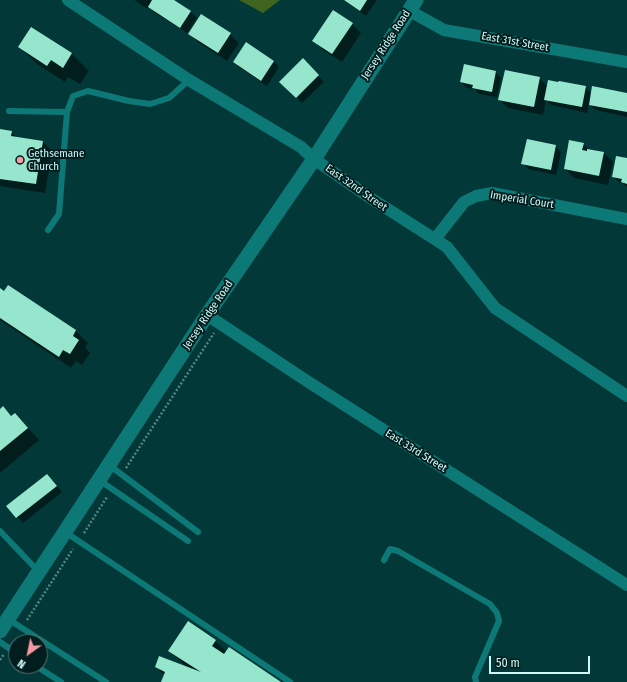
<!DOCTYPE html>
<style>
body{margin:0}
#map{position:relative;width:627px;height:682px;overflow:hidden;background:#023938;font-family:"Fira Sans Condensed",sans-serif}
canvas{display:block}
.north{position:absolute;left:8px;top:634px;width:40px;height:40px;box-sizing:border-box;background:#011d1d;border:1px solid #537574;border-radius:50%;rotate:213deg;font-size:11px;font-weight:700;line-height:16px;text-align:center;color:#cef8f6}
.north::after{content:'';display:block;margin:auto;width:14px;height:18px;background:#f49aa4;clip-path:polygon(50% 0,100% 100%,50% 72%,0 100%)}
.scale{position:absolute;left:489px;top:656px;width:101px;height:18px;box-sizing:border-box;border:2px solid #cef8f6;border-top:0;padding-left:5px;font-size:12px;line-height:14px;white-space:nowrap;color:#cef8f6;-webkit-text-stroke:3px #011d1d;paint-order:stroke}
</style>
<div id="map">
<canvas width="627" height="682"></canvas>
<div class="north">N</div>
<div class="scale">50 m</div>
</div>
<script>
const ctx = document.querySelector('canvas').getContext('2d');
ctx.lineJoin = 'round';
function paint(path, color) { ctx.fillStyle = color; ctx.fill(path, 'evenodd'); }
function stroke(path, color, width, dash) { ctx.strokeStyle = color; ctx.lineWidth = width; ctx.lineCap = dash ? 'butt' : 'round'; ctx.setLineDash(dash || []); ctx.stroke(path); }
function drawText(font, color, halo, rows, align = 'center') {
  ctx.font = font + ' "Fira Sans Condensed",sans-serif'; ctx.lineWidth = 4; ctx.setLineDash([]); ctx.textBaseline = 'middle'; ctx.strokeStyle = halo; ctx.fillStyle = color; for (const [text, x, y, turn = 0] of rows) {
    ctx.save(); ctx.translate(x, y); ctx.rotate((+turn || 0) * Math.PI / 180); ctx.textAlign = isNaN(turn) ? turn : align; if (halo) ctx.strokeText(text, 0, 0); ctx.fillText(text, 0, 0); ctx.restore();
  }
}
const green = new Path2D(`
 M 239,0 L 280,0 L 263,13 Z`);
const shadow = new Path2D(`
 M 134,0 L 172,0 L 191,12 L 197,18 L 187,33 L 155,13 L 149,7 L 148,9 Z
 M 344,0 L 377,0 L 366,16 Z
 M 352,24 L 361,33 L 342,62 L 323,50 L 314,41 Z
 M 31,29 L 72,54 L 89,71 L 80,84 L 68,77 L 65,82 L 37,64 L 20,47 Z
 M 190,34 L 230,34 L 239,43 L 227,61 L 199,43 Z
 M 303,60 L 324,82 L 302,103 L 281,82 Z
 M 274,61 L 279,67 L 267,86 L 240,68 L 234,62 Z
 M 496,72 L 501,78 L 497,97 L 479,94 L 475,89 L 467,88 L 461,82 Z
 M 539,78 L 548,87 L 585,87 L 592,94 L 627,95 L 627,117 L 596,110 L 589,104 L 587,113 L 551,105 L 546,100 L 543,115 L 508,108 L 499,99 Z
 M 0,130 L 11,132 L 17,138 L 43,142 L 52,151 L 45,193 L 0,186 Z
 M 583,144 L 589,150 L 604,153 L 613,162 L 608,185 L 574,178 L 565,169 Z
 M 555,146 L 561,152 L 556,175 L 528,169 L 523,163 Z
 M 627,159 L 627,187 L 623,183 L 619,182 L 613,176 Z
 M 8,287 L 76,331 L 88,343 L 85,347 L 90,353 L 82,365 L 76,361 L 71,368 L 0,320 L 0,289 L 5,292 Z
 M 3,408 L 12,417 L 15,414 L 39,440 L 0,473 L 0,410 Z
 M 53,481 L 62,492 L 23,523 L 8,506 Z
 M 215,641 L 227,652 L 279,682 L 163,682 L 165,676 L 156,667 L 186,666 L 169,651 Z`);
const building = new Path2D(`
 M 152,0 L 174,0 L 191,11 L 180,28 L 148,7 Z
 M 344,0 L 367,0 L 360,11 Z
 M 333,10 L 353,23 L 332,54 L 312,41 Z
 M 201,14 L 231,33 L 218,53 L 188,34 Z
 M 31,27 L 72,53 L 63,68 L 51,60 L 47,66 L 18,47 Z
 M 246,42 L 274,61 L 261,81 L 233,62 Z
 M 303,58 L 319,75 L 296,98 L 279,82 Z
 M 464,64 L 496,71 L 492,92 L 472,88 L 473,85 L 460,82 Z
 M 505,70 L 540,77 L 534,107 L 498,100 Z
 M 548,80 L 558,82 L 559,81 L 586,86 L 582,107 L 544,100 Z
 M 592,86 L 627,93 L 627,112 L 589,105 Z
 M 0,129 L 12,131 L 11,136 L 43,141 L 36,184 L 0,179 Z
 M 527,139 L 556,145 L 551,170 L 521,164 Z
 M 569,140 L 584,143 L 582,150 L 587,151 L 587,149 L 604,152 L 599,176 L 564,169 Z
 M 616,156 L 627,158 L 627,184 L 621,182 L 622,179 L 612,177 Z
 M 8,285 L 76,330 L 73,336 L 79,340 L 70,354 L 63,350 L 59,357 L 0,318 L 0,288 L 4,291 Z
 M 3,406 L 11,416 L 15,413 L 28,428 L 0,451 L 0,409 Z
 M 47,474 L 57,486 L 16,518 L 6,506 Z
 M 188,621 L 216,640 L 212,646 L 224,654 L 229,647 L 281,682 L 161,682 L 165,672 L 155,667 L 159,656 L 201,672 L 168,651 Z`);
const path = new Path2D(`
 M 126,468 L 214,333
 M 84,533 L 107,497
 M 27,620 L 73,549
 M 0,660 L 4,654`);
const service = new Path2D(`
 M 9,111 L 67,112
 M 48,230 L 59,214 L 67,112 L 73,96 L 88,91 L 129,101 L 150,104 L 169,98 L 189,80
 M 109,465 L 198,532
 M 99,480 L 188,541
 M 0,531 L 39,572
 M 65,532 L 290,682
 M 384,560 L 390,549 L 398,551 L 490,604 L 497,613 L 499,621 L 475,677 L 476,682
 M 8,619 L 106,682
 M 0,642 L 16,653
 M 36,666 L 61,682`);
const minor = new Path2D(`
 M 68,0 L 189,80 L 301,147 L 314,159 L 372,199 L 447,247 L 495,308 L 627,396
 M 408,10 L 444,30 L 627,62
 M 435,239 L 464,202 L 476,196 L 492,193 L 627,219
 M 207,315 L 310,383 L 627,585`);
const tertiary = new Path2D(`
 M 0,631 L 207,315 L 314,159 L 416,0`);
const markers = [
 [20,160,4,"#f49aa4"]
];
const streetNames = [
 ["East 31st Street",515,42,10],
 ["Jersey Ridge Road",386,45,-57],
 ["East 32nd Street",356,188,35],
 ["Imperial Court",522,200,9],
 ["Jersey Ridge Road",208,315,-56],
 ["East 33rd Street",416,451,32]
];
const poiNames = [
 ["Gethsemane",28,154],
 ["Church",28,167]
];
paint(green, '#3f641d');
paint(shadow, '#0007');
paint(building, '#96e6cd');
stroke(path, '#548685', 2.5, [2, 2]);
stroke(service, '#0d7977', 6);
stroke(minor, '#0d7977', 12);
stroke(tertiary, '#0d7977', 15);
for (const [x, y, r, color] of markers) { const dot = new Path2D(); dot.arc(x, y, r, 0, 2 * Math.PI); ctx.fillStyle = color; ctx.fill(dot); stroke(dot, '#011d1d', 1.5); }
drawText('11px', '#cef8f6', '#011d1d', streetNames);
drawText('11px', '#cef8f6', '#011d1d', poiNames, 'left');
</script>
